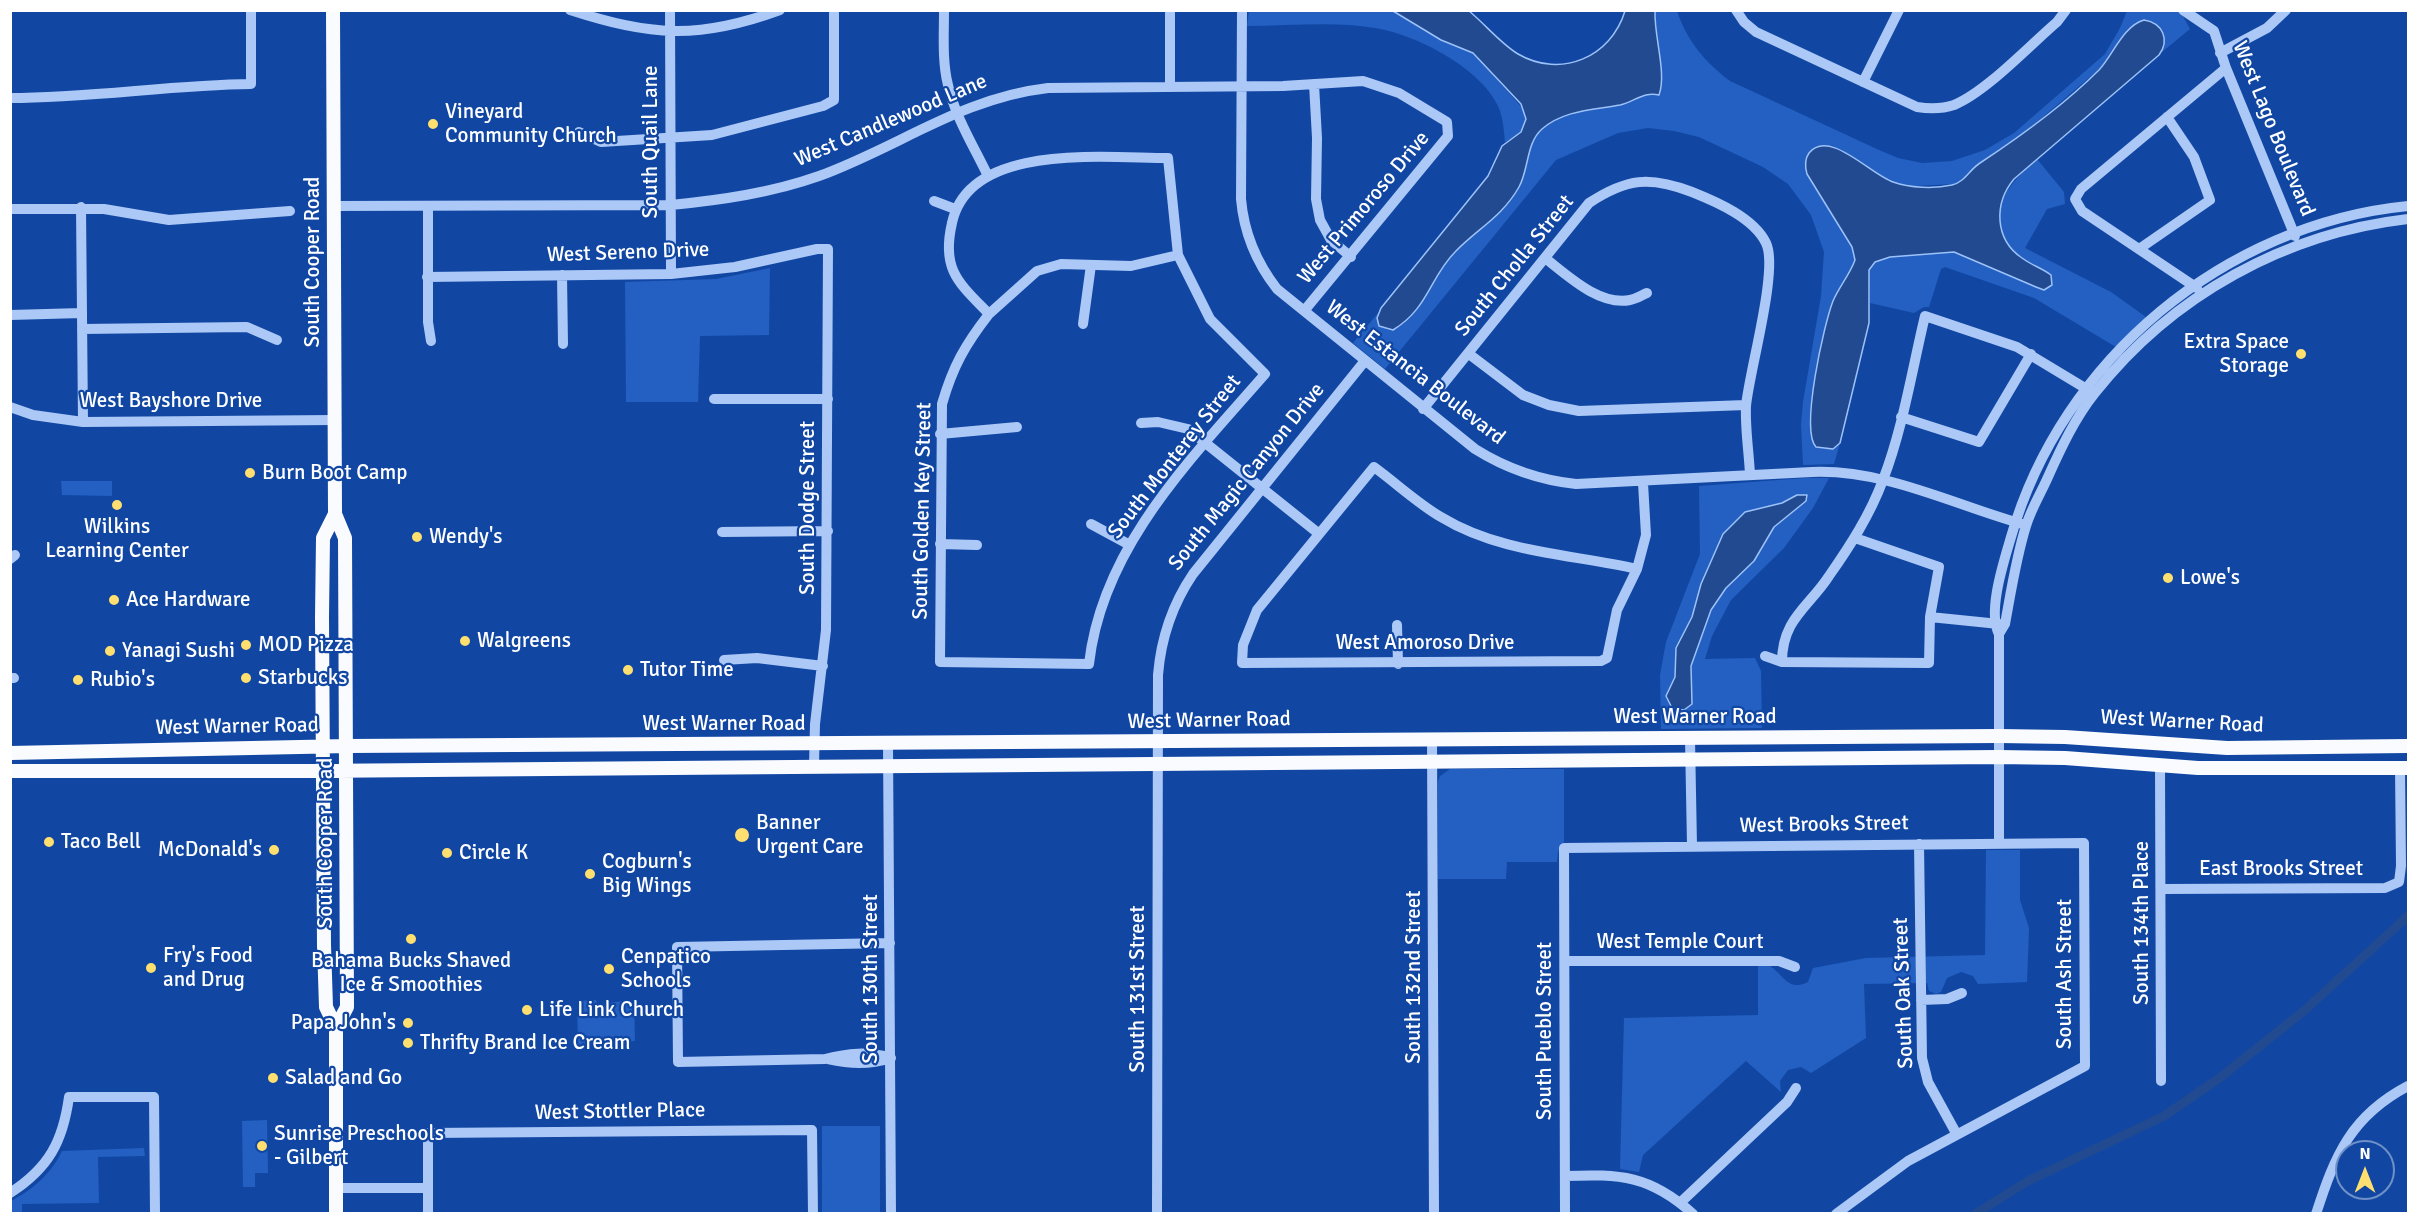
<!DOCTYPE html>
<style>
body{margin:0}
#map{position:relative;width:2419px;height:1224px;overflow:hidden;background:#1147a3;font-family:Signika,sans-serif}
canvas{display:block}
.frame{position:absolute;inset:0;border:12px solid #fff;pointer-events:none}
.north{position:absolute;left:2335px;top:1140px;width:60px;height:60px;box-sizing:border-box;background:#1147a3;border:2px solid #7091c8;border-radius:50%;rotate:0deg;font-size:16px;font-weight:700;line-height:24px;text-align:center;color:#fff}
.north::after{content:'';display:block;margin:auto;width:21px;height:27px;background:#ffdf70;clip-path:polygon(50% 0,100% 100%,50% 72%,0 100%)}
</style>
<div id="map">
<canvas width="2419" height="1224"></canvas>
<div class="frame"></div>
<div class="north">N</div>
</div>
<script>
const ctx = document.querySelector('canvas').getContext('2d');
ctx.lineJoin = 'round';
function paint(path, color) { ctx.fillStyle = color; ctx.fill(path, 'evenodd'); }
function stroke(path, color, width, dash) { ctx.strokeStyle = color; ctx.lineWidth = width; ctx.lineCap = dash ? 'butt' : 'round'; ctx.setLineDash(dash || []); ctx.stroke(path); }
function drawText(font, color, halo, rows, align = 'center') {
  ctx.font = font + ' Signika,sans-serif'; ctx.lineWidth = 4.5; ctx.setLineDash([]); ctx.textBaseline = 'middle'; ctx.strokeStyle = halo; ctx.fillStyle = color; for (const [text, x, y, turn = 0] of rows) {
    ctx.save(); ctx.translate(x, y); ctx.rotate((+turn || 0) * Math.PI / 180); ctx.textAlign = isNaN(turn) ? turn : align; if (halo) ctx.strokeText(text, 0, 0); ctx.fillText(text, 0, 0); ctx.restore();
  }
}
const green = new Path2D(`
 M 1303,10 L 1393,11 L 1424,31 L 1473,53 L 1525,111 C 1528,128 1520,135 1505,142 C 1504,131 1503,117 1498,106 C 1481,68 1415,34 1375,28 C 1334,21 1289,26 1247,26 L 1249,11 Z
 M 1655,11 L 1677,11 C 1687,41 1705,62 1730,81 L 1879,150 L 1898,158 L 1922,163 L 1952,161 L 1985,150 L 2014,133 L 2105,54 L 2120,28 L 2127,11 L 2180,11 L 2190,29 L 2162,52 L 2164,35 L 2157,24 L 2144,20 L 2130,28 L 2110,58 L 2096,72 L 2011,144 L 1978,164 L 1967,177 L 1955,184 L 1915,186 L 1896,183 L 1881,177 L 1833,146 C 1822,144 1812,148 1806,158 L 1852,247 L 1855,260 L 1838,290 L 1828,317 L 1811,410 L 1819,448 L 1833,449 L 1840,443 L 1834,464 L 1803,465 L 1801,425 L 1803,402 L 1821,296 L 1824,252 L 1811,215 L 1788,184 L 1763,167 L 1699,137 L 1674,131 L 1648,128 L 1618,133 L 1556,160 L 1385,369 L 1353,343 L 1378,313 L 1377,321 C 1382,325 1387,332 1393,330 C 1411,326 1435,278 1446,262 C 1467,233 1500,222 1519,187 C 1529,169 1526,142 1543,128 C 1567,109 1597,112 1625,103 C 1636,100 1643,94 1655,94 L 1662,86 Z
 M 2037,159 L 2064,192 L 2065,204 L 2047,209 L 2025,248 L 2111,292 L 2146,317 L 2116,347 L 2034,298 L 1945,267 L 1941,269 L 1929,307 L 1924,307 L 1914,313 L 1870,303 L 1869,270 L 1875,262 L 1890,257 L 1954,252 L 2053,278 C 2044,267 2028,264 2018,255 C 1977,220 2007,185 2037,159 Z
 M 770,268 L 769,335 L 700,336 L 698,402 L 626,402 L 625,282 L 716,279 Z
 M 1805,478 L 1829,478 L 1813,508 L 1784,548 L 1731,600 L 1712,636 L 1705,659 L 1755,658 L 1761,671 L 1762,728 L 1661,729 L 1660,675 L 1666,642 L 1700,554 L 1699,486 Z
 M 61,481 L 112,481 L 112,496 L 62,495 Z
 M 1450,769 L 1564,769 L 1564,842 L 1558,852 L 1557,862 L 1507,862 L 1506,879 L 1438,879 L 1438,782 L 1440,776 Z
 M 1986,850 L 2020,850 L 2020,900 L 2029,928 L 2027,982 L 1978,984 L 1973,976 L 1961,972 L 1947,978 L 1941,992 L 1936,994 L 1929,991 L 1927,983 L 1864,984 L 1866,1038 L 1811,1073 L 1801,1067 L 1788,1070 L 1780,1081 L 1781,1092 L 1746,1061 L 1643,1155 L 1639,1172 L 1620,1169 L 1624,1018 L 1758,1015 L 1758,965 L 1770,966 C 1784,975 1788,992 1808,982 L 1813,968 L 1866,958 L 1985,955 Z
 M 596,1000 L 597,1004 L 634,1000 L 635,1041 L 578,1047 L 577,1001 Z
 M 267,1120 L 268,1173 L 255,1173 L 255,1187 L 243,1187 L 242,1121 Z
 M 822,1126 L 880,1126 L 880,1213 L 822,1213 Z
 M 144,1148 L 145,1156 L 98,1157 L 99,1203 L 22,1204 L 22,1213 L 11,1213 L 11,1201 C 32,1190 52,1173 62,1151 Z`);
const water = new Path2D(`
 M 1393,11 L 1469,11 C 1485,24 1500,43 1518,54 C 1561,79 1611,57 1625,11 L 1655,11 C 1654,37 1667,73 1659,95 C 1644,91 1634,102 1620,105 C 1593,110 1564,110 1542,129 C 1526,143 1529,169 1519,187 C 1502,217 1477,229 1455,252 C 1430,277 1428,309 1393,330 L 1379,326 L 1377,318 L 1381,308 L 1488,176 L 1502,146 L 1521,132 L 1526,119 L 1521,104 L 1473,53 L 1441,40 Z
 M 2144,20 C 2163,23 2170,40 2159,55 L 2014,179 C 1994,203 1994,239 2022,258 C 2031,265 2042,268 2051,275 L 2052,285 L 2044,290 L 2036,287 L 1954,252 L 1890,257 L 1875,262 L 1869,270 L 1869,323 L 1840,443 L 1833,449 L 1816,447 C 1800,430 1824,324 1833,301 C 1839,287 1850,274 1855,260 L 1852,247 L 1807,174 C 1805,167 1804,160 1809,153 C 1829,128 1871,175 1893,182 C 1910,188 1934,189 1952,185 C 1965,182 1969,170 1980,163 C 2021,136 2064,105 2099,70 C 2113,55 2123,26 2144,20 Z
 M 1797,495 L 1807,495 L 1806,501 L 1774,527 L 1754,561 L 1726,588 L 1711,610 L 1691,666 L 1692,704 L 1684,710 L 1672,708 L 1666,696 L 1675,677 L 1676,648 L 1692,617 L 1701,584 L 1723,534 L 1745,512 L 1782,503 Z`);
const canal = new Path2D(`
 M 1975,1214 L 2028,1181 L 2164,1116 L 2221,1077 L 2305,1010 L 2408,916`);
const minor = new Path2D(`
 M 570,10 C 651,36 698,40 780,10
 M 670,10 L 671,274
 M 944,10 C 944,35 942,61 948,85 C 955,116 973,145 987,174
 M 1242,10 L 1241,199 C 1244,234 1256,262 1277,289 L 1475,449 C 1507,469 1538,480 1576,484 L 1812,472 C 1886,469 1956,506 2026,525
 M 1736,10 L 1744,22 L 1756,32 L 1917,107 C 1930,109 1942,109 1954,105 C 1986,92 2030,45 2057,22 L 2066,10
 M 2183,10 L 2214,31 L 2226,68 L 2295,236
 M 2220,53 L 2267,28 L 2286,10
 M 1863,82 L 1899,10
 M 1314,84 L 1317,138 L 1316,199 L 1320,220 L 1331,240 L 1351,257
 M 1170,87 L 1170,10
 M 10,98 C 91,98 170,85 251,84 L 251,10
 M 579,132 L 601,142 L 712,135 L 823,106 L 834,100 L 834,10
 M 1168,158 L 1178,255 L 1210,319 L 1265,374 C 1191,459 1102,547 1089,664 L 940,662 L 942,404 C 953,366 965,345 989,314 C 959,283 941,270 952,223 C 969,142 1104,158 1168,158 Z
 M 934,201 L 955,209
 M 334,206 L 671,205 C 721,200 771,193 819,176 C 899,147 961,98 1048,88 L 1283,86 L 1363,81 L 1399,93 L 1447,122 L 1448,136 L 1304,311
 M 81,207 L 83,422
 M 428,207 L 428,322 L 431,341
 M 10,209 L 104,209 L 169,220 L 290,211
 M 2139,249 L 2210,200 L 2194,157 L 2167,117
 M 1545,258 C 1567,275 1599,306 1630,300 C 1636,299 1642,295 1647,293
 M 562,275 L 563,344
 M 427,277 L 671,274 L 735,267 L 817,249 L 828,249 L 826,630 L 815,724 L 814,766
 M 2197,288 L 2082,211 L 2075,199 L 2081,189 L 2226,68
 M 989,314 L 1037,271 L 1061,264 L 1131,266 L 1178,255
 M 10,315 L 82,313
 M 1083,324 L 1091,265
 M 82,329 L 247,327 L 277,340
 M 1469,354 L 1523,395 L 1549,405 L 1579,411 L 1746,405
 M 714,399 L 828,399
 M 10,407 L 33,415 L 83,422 L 334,420
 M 1423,409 L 1589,203 C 1627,178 1650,176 1692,192 C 1717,202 1754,218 1766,243 C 1779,269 1749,372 1746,406 C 1745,429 1749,452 1750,475
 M 1901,417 L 1979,442 L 2031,354
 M 1141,423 L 1158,422 L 1188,429 L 1318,533
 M 940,434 L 1017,427
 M 1091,524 L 1128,544
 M 722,532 L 828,531
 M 940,544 L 977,545
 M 10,559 L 15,555
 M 1637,569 C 1571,554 1500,553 1441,517 C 1417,503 1396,483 1374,467 L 1257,610 L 1243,645 L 1242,663 L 1601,661 L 1607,658 L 1617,610 L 1637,569 L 1646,535 L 1643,483
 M 1930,617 L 1999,624
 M 1397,625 L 1398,664
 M 1999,634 L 2005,624 C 2011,592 2016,558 2026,526 C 2031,509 2041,493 2048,477 C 2061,448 2075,418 2095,393 C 2172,295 2286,233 2408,219
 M 1765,656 L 1782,662 L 1929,663 L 1930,617 L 1939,567 L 1855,538
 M 724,660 L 757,658 L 823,666
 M 1782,662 C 1782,619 1809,607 1829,576 C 1850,546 1870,515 1883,480 C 1903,428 1912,370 1925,316 L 2017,347 L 2090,391
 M 10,678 L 14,678
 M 1690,739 L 1692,846
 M 1432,740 L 1434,1214
 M 888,744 L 891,1214
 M 2160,765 L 2161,1081
 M 1999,843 L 1999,634 C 1987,612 2004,561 2011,537 C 2062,359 2225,224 2408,206
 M 1919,844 L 1922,1058 L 1928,1082 L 1956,1133
 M 2163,889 L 2385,888 L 2399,882 L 2401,866 L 2400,768
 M 890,943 L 677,947 L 678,1062 L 825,1059 C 848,1053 868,1051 891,1058
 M 1565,961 L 1779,961 L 1795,967
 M 1921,1000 L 1947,999 L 1962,993
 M 828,1059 C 850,1064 869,1065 891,1058
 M 1565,1176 C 1620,1174 1650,1175 1693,1214
 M 336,1188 L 428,1188
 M 10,1193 C 49,1168 63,1141 69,1097 L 154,1097 L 155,1214
 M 1681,1202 L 1787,1102 L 1796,1088
 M 428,1214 L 428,1133 L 812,1130 L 813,1214
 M 1157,1214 L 1158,675 C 1161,638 1172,605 1193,574 L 1364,362
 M 1565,1214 L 1564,848 L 2084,843 L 2085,1066 L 1908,1161 L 1836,1214
 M 2316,1214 C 2335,1155 2351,1116 2408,1086`);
const major = new Path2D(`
 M 333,10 L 335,514 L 345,538 L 347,1007 L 336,1028
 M 335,514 L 323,538 L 322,617 L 324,945 L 326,1007 L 336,1028 L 336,1214
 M 10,753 L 348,746 L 1999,736 L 2065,737 L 2227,748 L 2408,746
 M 10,771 L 309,771 L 1998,757 L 2065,758 L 2198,768 L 2408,768`);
const markers = [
 [433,124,6,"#ffdf70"],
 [2301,354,6,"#ffdf70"],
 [250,473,6,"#ffdf70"],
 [117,505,6,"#ffdf70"],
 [417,537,6,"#ffdf70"],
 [2168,578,6,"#ffdf70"],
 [114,600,6,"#ffdf70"],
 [465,641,6,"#ffdf70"],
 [246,645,6,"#ffdf70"],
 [110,651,6,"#ffdf70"],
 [628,670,6,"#ffdf70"],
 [246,678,6,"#ffdf70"],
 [78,680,6,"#ffdf70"],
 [742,835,8,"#ffdf70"],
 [49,842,6,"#ffdf70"],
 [274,850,6,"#ffdf70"],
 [447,853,6,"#ffdf70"],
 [590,874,6,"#ffdf70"],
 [411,939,6,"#ffdf70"],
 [151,968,6,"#ffdf70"],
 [609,969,6,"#ffdf70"],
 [527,1010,6,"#ffdf70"],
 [408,1023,6,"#ffdf70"],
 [408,1043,6,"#ffdf70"],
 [273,1078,6,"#ffdf70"],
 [262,1146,6,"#ffdf70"]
];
const poiNames = [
 ["Vineyard",445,112],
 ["Community Church",445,136],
 ["Extra Space",2289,342,"right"],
 ["Storage",2289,366,"right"],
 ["Burn Boot Camp",262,473],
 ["Wilkins",117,527,"center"],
 ["Learning Center",117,551,"center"],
 ["Wendy's",429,537],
 ["Lowe's",2180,578],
 ["Ace Hardware",126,600],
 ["Walgreens",477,641],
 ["MOD Pizza",258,645],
 ["Yanagi Sushi",122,651],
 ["Tutor Time",640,670],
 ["Starbucks",258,678],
 ["Rubio's",90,680],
 ["Banner",756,823],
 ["Urgent Care",756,847],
 ["Taco Bell",61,842],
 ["McDonald's",262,850,"right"],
 ["Circle K",459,853],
 ["Cogburn's",602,862],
 ["Big Wings",602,886],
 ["Fry's Food",163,956],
 ["and Drug",163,980],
 ["Cenpatico",621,957],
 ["Schools",621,981],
 ["Bahama Bucks Shaved",411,961,"center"],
 ["Ice & Smoothies",411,985,"center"],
 ["Life Link Church",539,1010],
 ["Papa John's",396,1023,"right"],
 ["Thrifty Brand Ice Cream",420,1043],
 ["Salad and Go",285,1078],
 ["Sunrise Preschools",274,1134],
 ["- Gilbert",274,1158]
];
const streetNames = [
 ["West Candlewood Lane",891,121,-23],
 ["West Lago Boulevard",2273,129,68],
 ["South Quail Lane",651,142,-90],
 ["West Primoroso Drive",1364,208,-50],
 ["West Sereno Drive",628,253,-2],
 ["South Cooper Road",313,262,-90],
 ["South Cholla Street",1515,266,-51],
 ["West Estancia Boulevard",1415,373,38],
 ["West Bayshore Drive",171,401],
 ["South Monterey Street",1175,457,-52],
 ["South Magic Canyon Drive",1247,477,-51],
 ["South Dodge Street",808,508,-90],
 ["South Golden Key Street",923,511,-89],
 ["West Amoroso Drive",1425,643],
 ["West Warner Road",1695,717],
 ["West Warner Road",1209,721,-1],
 ["West Warner Road",2182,722,3],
 ["West Warner Road",724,724],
 ["West Warner Road",237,727,-1],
 ["West Brooks Street",1824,825,-1],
 ["South Cooper Road",326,843,-90],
 ["East Brooks Street",2281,869],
 ["South 134th Place",2142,923,-90],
 ["West Temple Court",1680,942],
 ["South Ash Street",2065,974,-90],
 ["South 132nd Street",1414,977,-90],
 ["South 130th Street",871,979,-90],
 ["South 131st Street",1138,989,-90],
 ["South Oak Street",1904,993,-92],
 ["South Pueblo Street",1545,1031,-90],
 ["West Stottler Place",620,1112,-1]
];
paint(green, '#2360c2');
paint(water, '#224a90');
stroke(water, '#9dc2f9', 1.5);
stroke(canal, '#224a90', 9);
stroke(minor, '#abc8f6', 10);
stroke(major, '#fafbff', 14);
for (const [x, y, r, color] of markers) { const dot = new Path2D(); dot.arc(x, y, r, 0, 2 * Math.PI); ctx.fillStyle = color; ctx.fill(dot); stroke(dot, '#1147a3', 2); }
drawText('21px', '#fff', '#1147a3', poiNames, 'left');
drawText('21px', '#fff', '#1147a3', streetNames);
</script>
